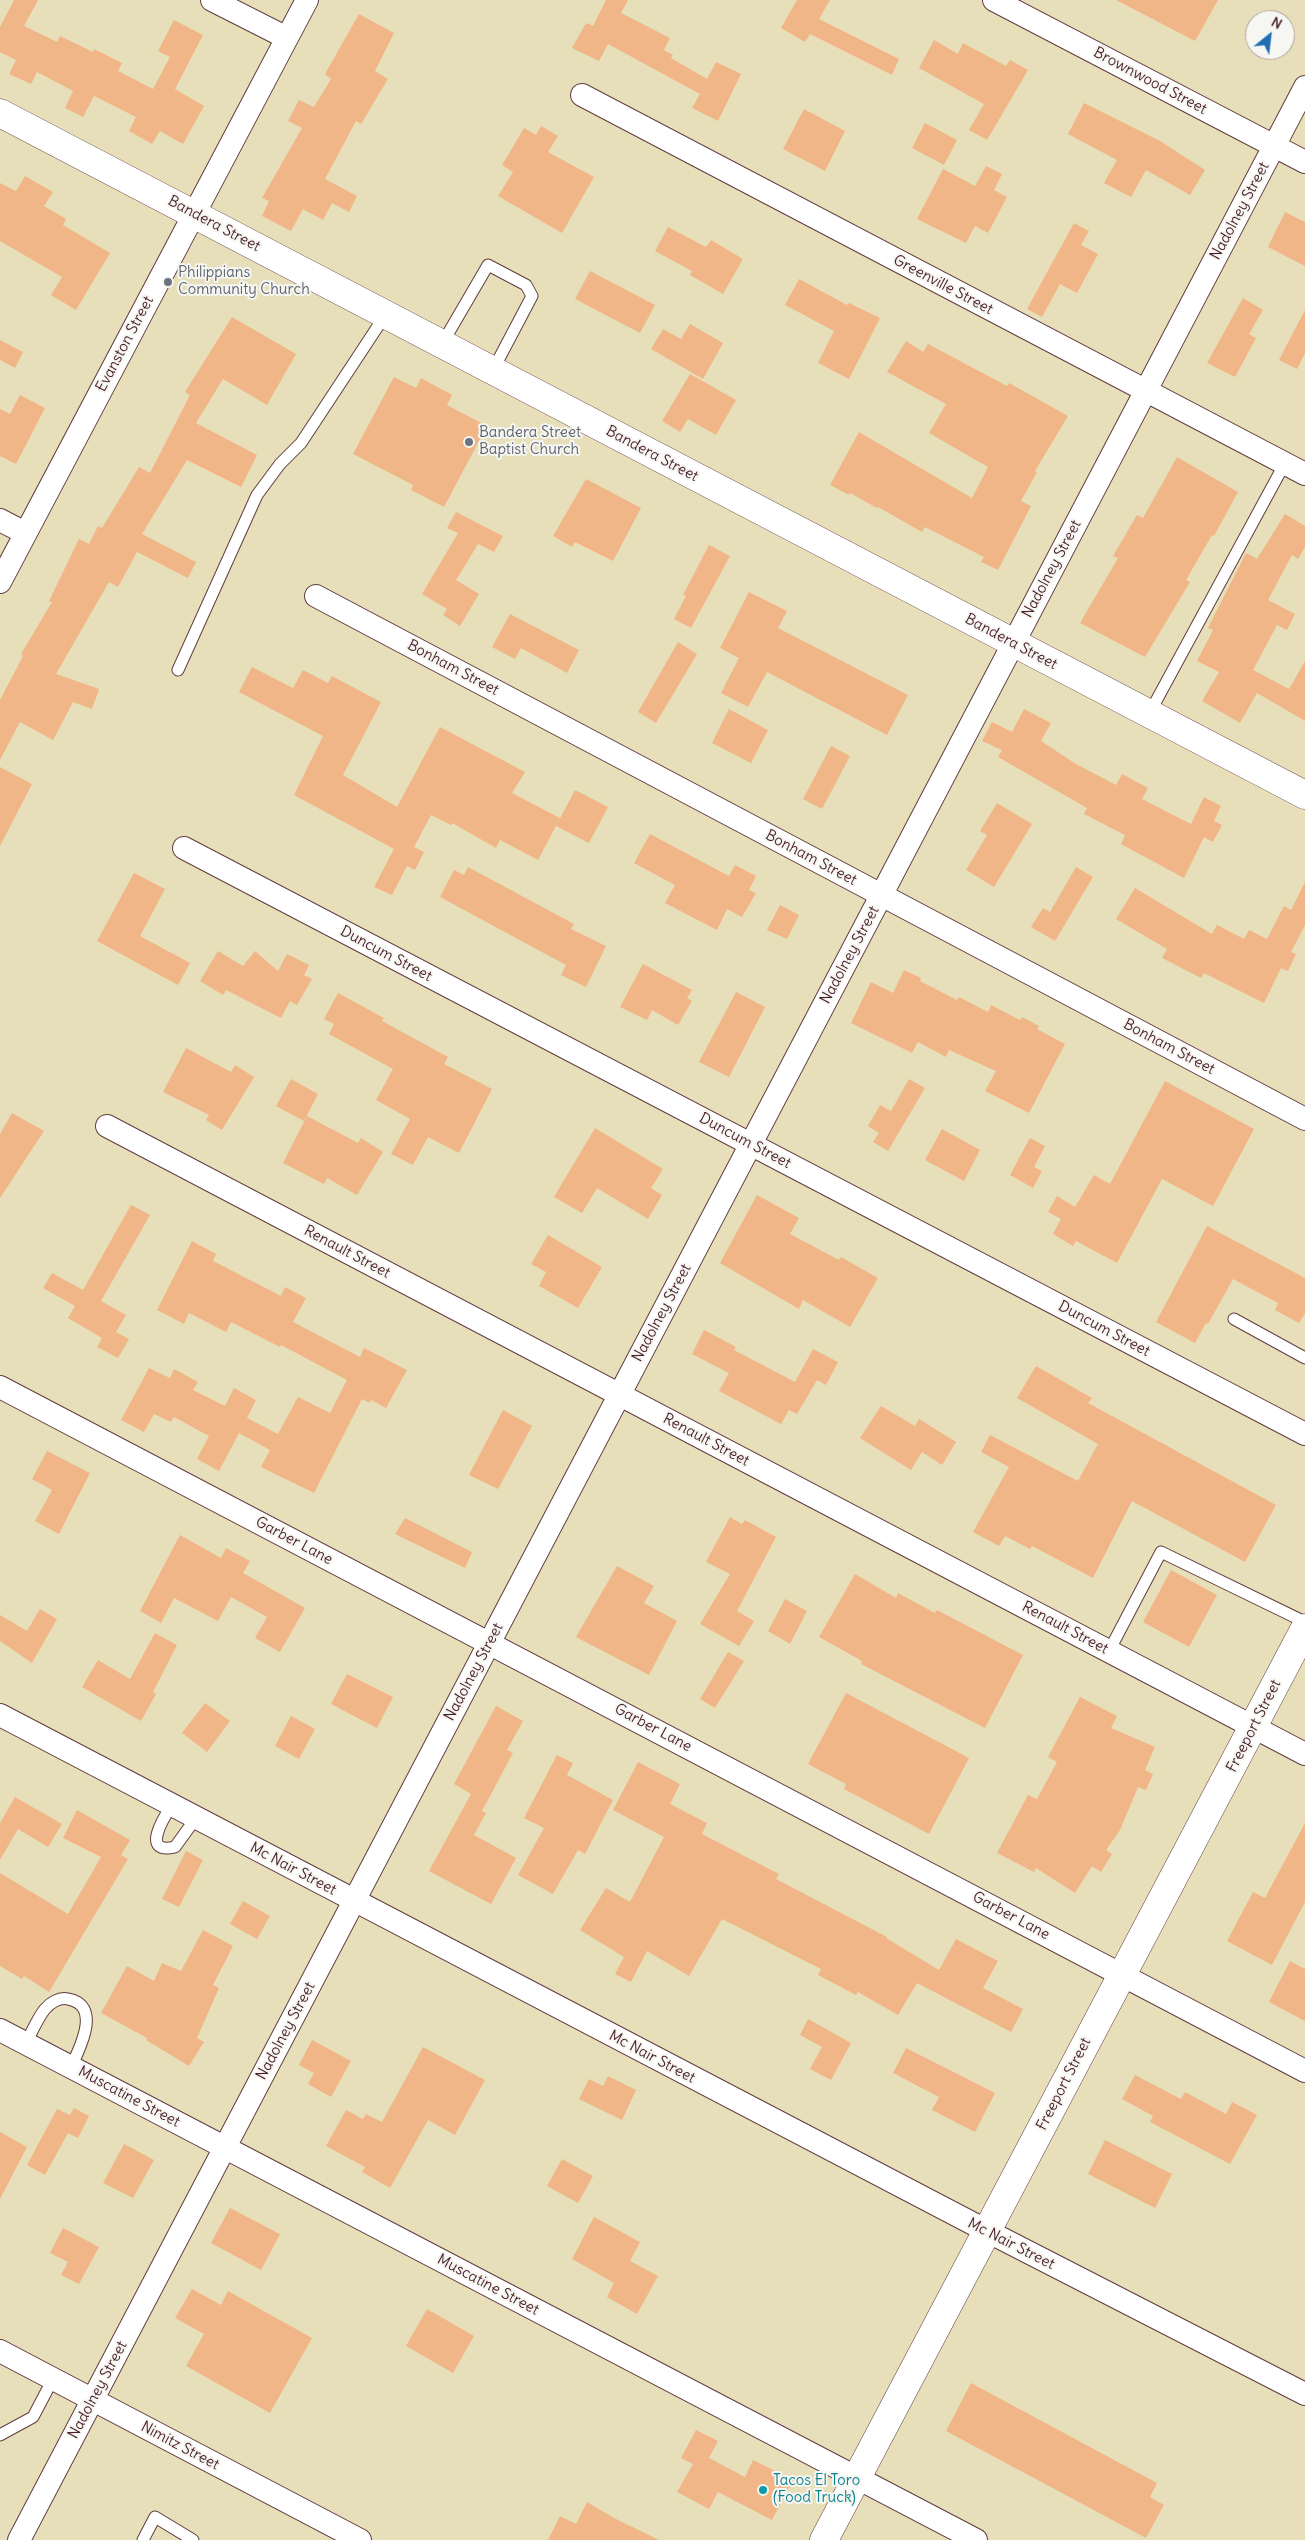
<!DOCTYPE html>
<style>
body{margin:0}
#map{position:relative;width:1305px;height:2540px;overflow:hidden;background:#e7dfb9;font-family:Delius,sans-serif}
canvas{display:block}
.north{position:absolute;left:1245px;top:10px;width:50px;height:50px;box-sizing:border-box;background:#f6f6f2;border:1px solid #b1a0a2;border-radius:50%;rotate:29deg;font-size:14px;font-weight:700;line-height:20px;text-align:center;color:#4a1f2b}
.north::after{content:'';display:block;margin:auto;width:18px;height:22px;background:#1f6fb2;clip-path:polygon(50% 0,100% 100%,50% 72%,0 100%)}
</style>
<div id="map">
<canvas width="1305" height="2540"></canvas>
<div class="north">N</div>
</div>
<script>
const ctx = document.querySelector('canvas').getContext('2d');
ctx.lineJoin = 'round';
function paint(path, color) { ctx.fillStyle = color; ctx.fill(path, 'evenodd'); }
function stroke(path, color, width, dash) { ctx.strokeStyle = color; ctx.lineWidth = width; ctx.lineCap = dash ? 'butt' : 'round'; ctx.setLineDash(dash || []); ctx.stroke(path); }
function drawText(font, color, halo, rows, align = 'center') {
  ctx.font = font + ' Delius,sans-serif'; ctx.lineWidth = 4; ctx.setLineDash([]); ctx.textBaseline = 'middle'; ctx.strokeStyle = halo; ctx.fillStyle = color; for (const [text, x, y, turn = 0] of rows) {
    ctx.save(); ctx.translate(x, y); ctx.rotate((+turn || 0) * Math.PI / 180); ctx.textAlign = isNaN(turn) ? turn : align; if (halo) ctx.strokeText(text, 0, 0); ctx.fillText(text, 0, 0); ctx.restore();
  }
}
const building = new Path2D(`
 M 14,0 L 38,0 L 24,26 L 57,42 L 60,36 L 93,52 L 94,49 L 122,63 L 118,71 L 153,89 L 170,57 L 158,51 L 174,20 L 203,35 L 175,89 L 204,106 L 183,144 L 160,131 L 152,144 L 129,131 L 136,117 L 94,96 L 83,117 L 65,108 L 73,91 L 37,72 L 31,84 L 9,74 L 16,60 L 0,52 L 0,27 Z
 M 606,0 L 628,0 L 621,13 L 670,38 L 664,50 L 673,55 L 671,58 L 707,79 L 716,62 L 741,74 L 718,121 L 692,108 L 700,94 L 608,44 L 599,61 L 572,48 L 586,23 L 593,26 Z
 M 797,0 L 830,0 L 819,19 L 899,59 L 892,75 L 810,34 L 805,42 L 781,28 Z
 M 1116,0 L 1218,0 L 1195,41 Z
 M 359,14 L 394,33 L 375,71 L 388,79 L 361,124 L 356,121 L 325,179 L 357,196 L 349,212 L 332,203 L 323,220 L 303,209 L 291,231 L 262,216 L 269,201 L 262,198 L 302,128 L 288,121 L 299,100 L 314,107 L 331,79 L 325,74 Z
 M 934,40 L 958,54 L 963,43 L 1006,66 L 1010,60 L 1028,70 L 987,140 L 969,130 L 984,104 L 919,68 Z
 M 1084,103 L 1160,141 L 1205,170 L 1190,195 L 1146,170 L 1131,197 L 1104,183 L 1117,160 L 1068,134 Z
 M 804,109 L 845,131 L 825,171 L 783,149 Z
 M 925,123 L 957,140 L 944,165 L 912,148 Z
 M 541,126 L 558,136 L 548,152 L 594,177 L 562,233 L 498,196 L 513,172 L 502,165 L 524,128 L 536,135 Z
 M 986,166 L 1002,174 L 994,190 L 1007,197 L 988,233 L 975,226 L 966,243 L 917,219 L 943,169 L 975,186 Z
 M 25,176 L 53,192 L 44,206 L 66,219 L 63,225 L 110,253 L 76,310 L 51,295 L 62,277 L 0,241 L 0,183 L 16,191 Z
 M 1285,212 L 1305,222 L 1305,266 L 1268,247 Z
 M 1074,223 L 1089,231 L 1081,245 L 1098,254 L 1077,293 L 1060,284 L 1042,317 L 1027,309 Z
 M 668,227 L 706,247 L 711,240 L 743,259 L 723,294 L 690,275 L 692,271 L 655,251 Z
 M 590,271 L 655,305 L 640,333 L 575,299 Z
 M 799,279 L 847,305 L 849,303 L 880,318 L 849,379 L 818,363 L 834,331 L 785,305 Z
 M 1243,298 L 1263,310 L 1249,334 L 1256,338 L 1235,377 L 1207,363 Z
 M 1305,310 L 1305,353 L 1297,369 L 1279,360 Z
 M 232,317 L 296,354 L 267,405 L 223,379 L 196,423 L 257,455 L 241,487 L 187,460 L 142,534 L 196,562 L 188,578 L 137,552 L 118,587 L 109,582 L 56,674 L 99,689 L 92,709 L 73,702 L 53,740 L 20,722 L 0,760 L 0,700 L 23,656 L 21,654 L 52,602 L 49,601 L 79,539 L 89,544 L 98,526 L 102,528 L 139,467 L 150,473 L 190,395 L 185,392 Z
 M 690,324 L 723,343 L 703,379 L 651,349 L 663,329 L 681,339 Z
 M 0,340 L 23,352 L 15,368 L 0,360 Z
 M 906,341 L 923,352 L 928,344 L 1007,386 L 1009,383 L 1068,416 L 1035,471 L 1037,472 L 1021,501 L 1031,506 L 998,570 L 981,562 L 984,557 L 925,527 L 922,532 L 878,507 L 877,508 L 850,493 L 849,495 L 830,485 L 859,432 L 972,498 L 988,467 L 929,433 L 946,404 L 887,372 Z
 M 690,374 L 736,400 L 716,435 L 688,419 L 680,432 L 662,421 Z
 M 394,377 L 416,388 L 421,378 L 452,395 L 447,405 L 487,426 L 444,507 L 411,490 L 413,485 L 353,454 Z
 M 20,395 L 45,408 L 16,464 L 0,456 L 0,409 L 10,414 Z
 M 1177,457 L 1238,492 L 1214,536 L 1212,535 L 1186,580 L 1190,582 L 1145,657 L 1080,623 L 1118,558 L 1113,556 L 1137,515 L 1143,518 Z
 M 586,479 L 641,508 L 613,561 L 575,542 L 572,547 L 553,536 Z
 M 456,512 L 503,536 L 494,552 L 478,544 L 456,580 L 479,594 L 460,626 L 443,615 L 447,609 L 422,594 L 458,533 L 447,528 Z
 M 1285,514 L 1305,526 L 1305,547 L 1298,559 L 1292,555 L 1268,600 L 1295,614 L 1287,630 L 1277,625 L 1253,670 L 1289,689 L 1305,661 L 1305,721 L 1257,693 L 1240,723 L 1202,701 L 1219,672 L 1197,661 L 1213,630 L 1208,628 L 1246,553 L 1257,559 Z
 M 709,545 L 730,556 L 691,628 L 674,619 L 686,596 L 683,595 Z
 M 749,592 L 787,611 L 778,628 L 908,695 L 887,735 L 767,672 L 748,707 L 721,693 L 739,658 L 720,648 Z
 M 510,614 L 579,650 L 567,673 L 521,648 L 515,659 L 492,647 Z
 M 678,642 L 697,654 L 656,723 L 638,712 Z
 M 252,667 L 293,688 L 303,670 L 328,683 L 332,676 L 381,702 L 343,775 L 397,807 L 440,727 L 525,772 L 512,793 L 560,818 L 538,860 L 500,840 L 496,848 L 452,823 L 451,825 L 431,815 L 414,847 L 424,852 L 415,870 L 407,866 L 392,895 L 374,887 L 394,849 L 294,795 L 323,736 L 239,692 Z
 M 729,709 L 768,730 L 751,763 L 712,743 Z
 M 1024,709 L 1051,723 L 1041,741 L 1076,764 L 1116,785 L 1122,774 L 1148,788 L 1142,799 L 1191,824 L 1204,797 L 1221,806 L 1214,821 L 1222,825 L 1213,842 L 1204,837 L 1184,878 L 1121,844 L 1125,835 L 1084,814 L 1087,808 L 998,757 L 1002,750 L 982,741 L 992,722 L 1012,732 Z
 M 831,746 L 850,756 L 822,809 L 803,799 Z
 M 0,767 L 32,784 L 0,846 Z
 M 575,790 L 608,807 L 589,843 L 556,826 Z
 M 997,803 L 1032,824 L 994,887 L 966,870 L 987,835 L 980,831 Z
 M 650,834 L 729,876 L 735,865 L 756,876 L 749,890 L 756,893 L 742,917 L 727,909 L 717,930 L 665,903 L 675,885 L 634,863 Z
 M 468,867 L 574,924 L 571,929 L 606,946 L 586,987 L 561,975 L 566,965 L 440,897 L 454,870 L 464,875 Z
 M 1076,867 L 1093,877 L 1055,941 L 1031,927 L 1043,908 L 1050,912 Z
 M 134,873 L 165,889 L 140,936 L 190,963 L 178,985 L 97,941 Z
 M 1305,882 L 1305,925 L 1291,952 L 1296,954 L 1288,971 L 1281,968 L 1264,1003 L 1204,973 L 1201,978 L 1162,958 L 1167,949 L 1116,919 L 1135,888 L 1212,934 L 1217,925 L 1244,939 L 1249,930 L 1267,939 L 1284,906 L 1291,910 Z
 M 780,905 L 799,915 L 787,939 L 767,930 Z
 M 218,951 L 243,966 L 255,951 L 278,971 L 287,954 L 309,965 L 304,975 L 312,979 L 297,1005 L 290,1001 L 281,1018 L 226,990 L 223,995 L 200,981 Z
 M 643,964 L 692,990 L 687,998 L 692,1001 L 678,1025 L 652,1010 L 647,1020 L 620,1007 Z
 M 904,970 L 921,978 L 920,981 L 957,1000 L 959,997 L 988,1012 L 991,1005 L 1020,1020 L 1022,1017 L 1039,1026 L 1037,1029 L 1065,1044 L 1029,1113 L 985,1091 L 996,1071 L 949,1050 L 946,1057 L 918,1042 L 912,1053 L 851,1023 L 871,982 L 893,993 Z
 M 736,992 L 765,1007 L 729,1077 L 699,1062 Z
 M 338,993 L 384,1018 L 382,1021 L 448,1057 L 444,1064 L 492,1089 L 459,1153 L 428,1137 L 413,1165 L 391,1154 L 410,1119 L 376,1100 L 393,1069 L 329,1034 L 334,1024 L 324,1019 Z
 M 186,1048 L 231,1072 L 235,1065 L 254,1077 L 222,1130 L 206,1120 L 209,1115 L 163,1092 Z
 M 291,1079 L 318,1094 L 304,1121 L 276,1106 Z
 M 909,1079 L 925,1088 L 888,1151 L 873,1142 L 879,1133 L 868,1126 L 880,1105 L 891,1111 Z
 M 1165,1081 L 1254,1129 L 1213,1206 L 1162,1179 L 1117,1263 L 1076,1241 L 1073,1246 L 1053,1234 L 1061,1219 L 1048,1212 L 1057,1196 L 1075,1207 L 1094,1175 L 1110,1184 Z
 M 12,1113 L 44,1131 L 0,1198 L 0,1134 Z
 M 307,1116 L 358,1143 L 361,1138 L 383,1152 L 357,1195 L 327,1178 L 324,1184 L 283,1163 Z
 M 595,1128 L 663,1169 L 651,1188 L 662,1195 L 648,1219 L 597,1188 L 582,1213 L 554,1197 Z
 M 942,1129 L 980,1150 L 964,1181 L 925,1160 Z
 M 1030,1138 L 1045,1146 L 1034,1167 L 1042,1171 L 1033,1188 L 1010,1175 Z
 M 757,1195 L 799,1218 L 790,1234 L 839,1260 L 841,1257 L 878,1278 L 850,1327 L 803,1300 L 799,1309 L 720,1263 Z
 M 131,1205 L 150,1215 L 101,1301 L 126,1315 L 116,1332 L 129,1339 L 118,1358 L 97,1347 L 102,1338 L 68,1318 L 75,1306 L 43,1288 L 52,1273 L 83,1290 Z
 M 1207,1226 L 1305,1278 L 1305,1313 L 1299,1323 L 1275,1310 L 1278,1303 L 1233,1279 L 1208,1324 L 1206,1323 L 1195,1343 L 1156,1322 Z
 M 548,1235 L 602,1267 L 578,1308 L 539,1286 L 546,1272 L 531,1264 Z
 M 192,1241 L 216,1254 L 213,1261 L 281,1296 L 285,1287 L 306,1298 L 293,1322 L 360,1357 L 364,1348 L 407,1370 L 386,1408 L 371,1400 L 370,1403 L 362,1399 L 314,1493 L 261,1467 L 270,1450 L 239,1433 L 219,1471 L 197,1459 L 209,1436 L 174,1417 L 171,1422 L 154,1414 L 144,1432 L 121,1420 L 149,1368 L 170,1378 L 174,1369 L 198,1382 L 193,1390 L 225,1406 L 234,1388 L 256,1400 L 247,1418 L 278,1434 L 298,1397 L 330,1413 L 347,1380 L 281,1345 L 280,1347 L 231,1322 L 226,1332 L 189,1313 L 184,1324 L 157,1310 Z
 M 704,1330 L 736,1347 L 734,1350 L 795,1382 L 813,1349 L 838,1362 L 826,1385 L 817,1380 L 797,1414 L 789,1410 L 781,1424 L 719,1391 L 729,1373 L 692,1354 Z
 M 1036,1366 L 1092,1398 L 1088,1403 L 1276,1505 L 1245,1562 L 1132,1501 L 1093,1578 L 1032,1546 L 1030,1549 L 1005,1536 L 999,1546 L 973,1532 L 1009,1467 L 981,1452 L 990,1435 L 1078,1481 L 1098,1444 L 1017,1398 Z
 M 881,1406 L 915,1426 L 919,1419 L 956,1442 L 942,1465 L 922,1452 L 911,1470 L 860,1438 Z
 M 503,1410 L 532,1426 L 498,1489 L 469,1475 Z
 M 47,1451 L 90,1473 L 59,1534 L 35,1521 L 52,1490 L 32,1479 Z
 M 730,1517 L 742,1524 L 745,1520 L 776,1537 L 737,1611 L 754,1621 L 739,1646 L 700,1624 L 730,1574 L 706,1562 Z
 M 405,1518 L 472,1552 L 465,1568 L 395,1534 Z
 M 180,1535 L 221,1558 L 226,1548 L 250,1561 L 243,1573 L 305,1608 L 280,1652 L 255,1638 L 267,1617 L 231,1597 L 218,1621 L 174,1598 L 161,1623 L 140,1611 Z
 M 617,1566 L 654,1586 L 644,1603 L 677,1621 L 649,1675 L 576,1637 Z
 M 1171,1570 L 1217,1595 L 1189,1647 L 1143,1622 Z
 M 855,1574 L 896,1598 L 898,1593 L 935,1613 L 937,1610 L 1023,1655 L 985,1728 L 861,1664 L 862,1661 L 819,1637 Z
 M 785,1599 L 807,1611 L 790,1644 L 768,1631 Z
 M 40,1609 L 57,1619 L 32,1663 L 0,1641 L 0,1615 L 27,1631 Z
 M 155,1633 L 177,1645 L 153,1692 L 156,1694 L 141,1721 L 82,1687 L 98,1660 L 130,1679 Z
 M 728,1652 L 744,1661 L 715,1708 L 700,1699 Z
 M 347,1674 L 393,1697 L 377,1728 L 331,1704 Z
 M 846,1693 L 969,1758 L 929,1834 L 844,1789 L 846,1784 L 808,1764 Z
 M 1080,1697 L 1117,1716 L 1111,1728 L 1155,1747 L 1145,1770 L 1153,1774 L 1146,1790 L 1138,1787 L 1120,1830 L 1106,1850 L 1112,1854 L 1101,1872 L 1092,1866 L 1075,1893 L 1036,1868 L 1034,1872 L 997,1853 L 1028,1795 L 1037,1799 L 1057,1762 L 1048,1757 Z
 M 205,1703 L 230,1721 L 207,1752 L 182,1733 Z
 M 496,1706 L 523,1721 L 507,1750 L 513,1753 L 482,1811 L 486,1813 L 474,1835 L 516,1858 L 491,1904 L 429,1871 L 471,1794 L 454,1784 Z
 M 291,1716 L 315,1729 L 299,1759 L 275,1746 Z
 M 557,1755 L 573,1763 L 567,1775 L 613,1800 L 585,1854 L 578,1850 L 553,1894 L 518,1875 L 544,1828 L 524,1818 Z
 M 638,1762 L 680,1784 L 670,1804 L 707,1823 L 702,1834 L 779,1874 L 776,1879 L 887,1937 L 886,1938 L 939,1970 L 956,1939 L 998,1961 L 983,1988 L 1023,2009 L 1011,2032 L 917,1983 L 898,2015 L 858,1992 L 856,1995 L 818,1975 L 821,1969 L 722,1919 L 689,1976 L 647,1951 L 631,1982 L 615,1974 L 624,1957 L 580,1930 L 606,1888 L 630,1902 L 664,1837 L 613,1810 Z
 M 15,1797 L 62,1824 L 48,1847 L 18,1829 L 0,1860 L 0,1823 Z
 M 77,1810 L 130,1840 L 121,1855 L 128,1859 L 49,1992 L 24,1976 L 22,1979 L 0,1966 L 0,1873 L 68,1914 L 101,1857 L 63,1838 Z
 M 1305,1823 L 1305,1902 L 1272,1965 L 1227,1941 L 1253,1892 L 1265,1898 Z
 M 186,1851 L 203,1860 L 179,1907 L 162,1899 Z
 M 243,1901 L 270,1916 L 257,1939 L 230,1924 Z
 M 203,1930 L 233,1946 L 213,1985 L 219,1988 L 197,2038 L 204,2042 L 189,2066 L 146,2040 L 147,2038 L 101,2013 L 127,1966 L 154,1981 L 162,1963 L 181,1971 Z
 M 1290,1961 L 1305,1969 L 1305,2021 L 1269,2002 Z
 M 808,2019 L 851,2043 L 831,2080 L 810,2069 L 822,2047 L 800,2035 Z
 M 312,2040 L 351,2061 L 331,2097 L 308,2084 L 314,2073 L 299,2065 Z
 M 423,2047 L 485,2080 L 455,2135 L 428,2120 L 390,2188 L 362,2172 L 365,2167 L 326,2146 L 346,2110 L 363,2119 L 366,2114 L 382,2122 Z
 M 906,2048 L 995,2093 L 975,2132 L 932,2110 L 939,2097 L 893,2073 Z
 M 1135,2075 L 1181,2099 L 1185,2092 L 1226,2114 L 1232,2102 L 1257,2115 L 1230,2164 L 1150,2122 L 1153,2116 L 1122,2099 Z
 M 608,2076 L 636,2090 L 622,2120 L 579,2099 L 589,2079 L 603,2086 Z
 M 74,2108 L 89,2116 L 78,2138 L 68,2133 L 45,2175 L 27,2165 L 57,2109 L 70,2115 Z
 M 0,2132 L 27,2147 L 0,2199 Z
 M 1105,2140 L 1172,2174 L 1155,2208 L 1088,2174 Z
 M 124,2144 L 154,2160 L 133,2198 L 103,2183 Z
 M 562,2159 L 593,2176 L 578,2203 L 547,2186 Z
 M 230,2208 L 280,2234 L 261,2270 L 211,2243 Z
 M 594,2217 L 640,2242 L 630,2261 L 658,2276 L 637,2314 L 607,2297 L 614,2283 L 572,2259 Z
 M 63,2228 L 99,2247 L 79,2284 L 61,2275 L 68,2262 L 50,2253 Z
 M 192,2289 L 221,2305 L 228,2291 L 312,2338 L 270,2413 L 186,2366 L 204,2334 L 175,2318 Z
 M 427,2309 L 474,2336 L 453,2373 L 406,2346 Z
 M 971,2383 L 1157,2483 L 1150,2497 L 1164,2505 L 1146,2538 L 946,2431 Z
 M 696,2430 L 718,2441 L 709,2458 L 745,2477 L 753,2460 L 793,2480 L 772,2520 L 718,2492 L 709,2509 L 677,2492 L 693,2464 L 681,2458 Z
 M 587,2502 L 614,2518 L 659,2540 L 548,2540 L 560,2516 L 576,2524 Z`);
const service = new Path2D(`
 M 442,344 L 488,265 L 526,285 L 532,296 L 493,370
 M 178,670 L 257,495 L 280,464 L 301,443 L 386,314
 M 1149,714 L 1285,463
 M 1234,1319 L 1305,1358
 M 1109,1651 L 1161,1552 L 1305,1622
 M 172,1805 C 164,1817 140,1855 175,1847 L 196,1818
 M 26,2043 C 32,2032 37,2019 45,2009 C 50,2003 59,1997 68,1999 C 102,2005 80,2048 71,2067
 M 0,2435 L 33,2417 L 53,2379
 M 143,2540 L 155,2517 L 193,2540`);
const minor = new Path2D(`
 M 212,0 L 287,38
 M 994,0 L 1305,162
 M 582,95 L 1305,474
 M 0,520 L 25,533
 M 0,582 L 307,0
 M 316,596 L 1305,1119
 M 184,848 L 1305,1434
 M 107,1126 L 1305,1754
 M 0,1387 L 1305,2071
 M 0,1715 L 987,2231 L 1305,2394
 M 0,2030 L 976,2540
 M 0,2351 L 360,2540
 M 19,2540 L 1305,87`);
const tertiary = new Path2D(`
 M 0,113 L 1305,795`);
const secondary = new Path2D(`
 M 824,2540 L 1305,1628`);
const markers = [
 [168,282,5,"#6b7280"],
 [469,442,5,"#6b7280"],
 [763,2490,5,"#0f9aa8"]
];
const streetNames = [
 ["Brownwood Street",1150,81,28],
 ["Nadolney Street",1240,211,-62],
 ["Bandera Street",214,224,28],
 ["Greenville Street",943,285,28],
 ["Evanston Street",125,344,-62],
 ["Bandera Street",652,454,28],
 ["Nadolney Street",1052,569,-62],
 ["Bandera Street",1011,642,28],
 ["Bonham Street",453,668,28],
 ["Bonham Street",811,858,28],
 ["Duncum Street",386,954,28],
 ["Nadolney Street",850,955,-62],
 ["Bonham Street",1169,1047,28],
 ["Duncum Street",745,1141,28],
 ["Renault Street",347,1252,28],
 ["Nadolney Street",662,1313,-62],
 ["Duncum Street",1104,1329,28],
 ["Renault Street",706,1440,28],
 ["Garber Lane",294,1541,28],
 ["Renault Street",1065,1628,28],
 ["Nadolney Street",474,1672,-62],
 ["Freeport Street",1254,1726,-63],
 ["Garber Lane",653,1728,28],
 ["Mc Nair Street",293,1869,28],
 ["Garber Lane",1011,1916,28],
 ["Nadolney Street",286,2031,-62],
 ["Mc Nair Street",652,2057,28],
 ["Freeport Street",1064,2084,-63],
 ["Muscatine Street",129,2097,28],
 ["Mc Nair Street",1011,2244,27],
 ["Muscatine Street",488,2285,28],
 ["Nadolney Street",98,2390,-62],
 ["Nimitz Street",180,2446,28]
];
const worshipNames = [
 ["Philippians",178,273],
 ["Community Church",178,290],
 ["Bandera Street",479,433],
 ["Baptist Church",479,450]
];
const cultureNames = [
 ["Tacos El Toro",773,2481],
 ["(Food Truck)",773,2498]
];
paint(building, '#f0b688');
stroke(service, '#623c40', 13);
stroke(minor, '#623c40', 24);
stroke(tertiary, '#623c40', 29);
stroke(secondary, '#623c40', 29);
stroke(service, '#fff', 11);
stroke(minor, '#fff', 22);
stroke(tertiary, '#fff', 28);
stroke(secondary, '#fff', 28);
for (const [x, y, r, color] of markers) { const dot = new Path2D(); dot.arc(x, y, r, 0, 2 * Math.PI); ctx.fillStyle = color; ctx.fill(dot); stroke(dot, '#f6f6f2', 2); }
drawText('15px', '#4a1f2b', '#f6f6f2', streetNames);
drawText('15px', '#5b616d', '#f6f6f2', worshipNames, 'left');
drawText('15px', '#0d838f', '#f6f6f2', cultureNames, 'left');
</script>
